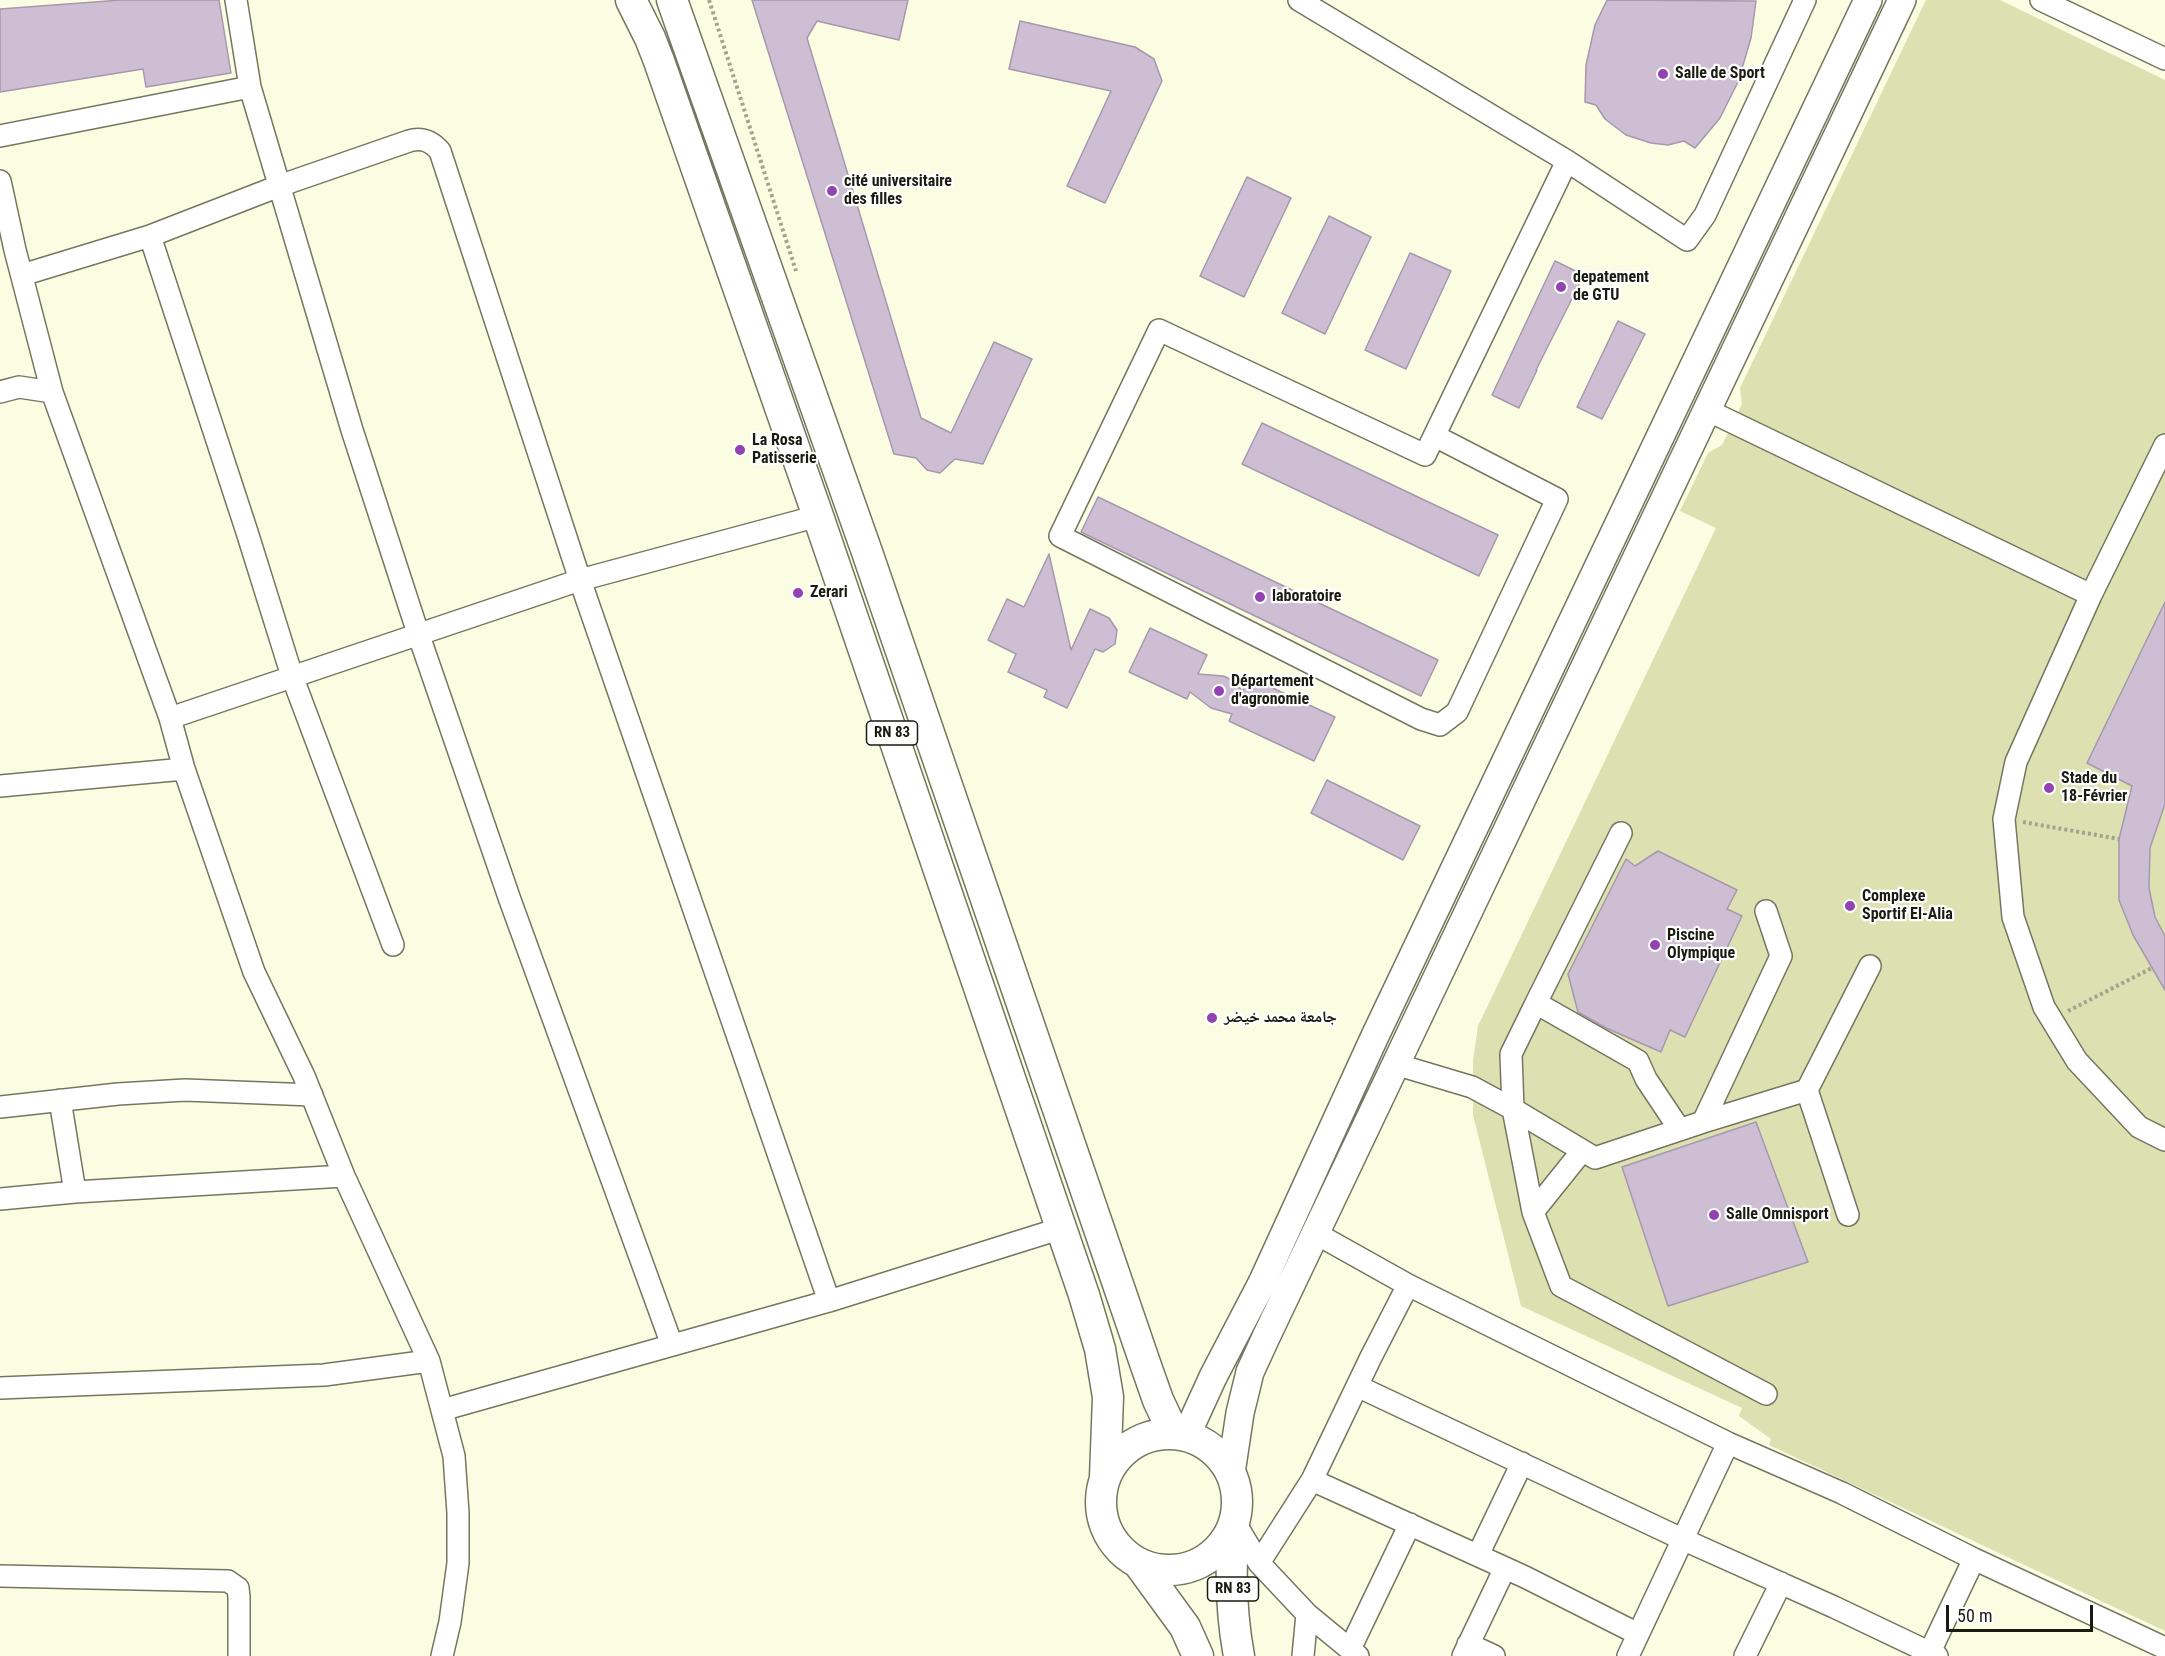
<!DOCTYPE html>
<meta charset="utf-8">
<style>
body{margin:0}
#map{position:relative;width:2165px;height:1656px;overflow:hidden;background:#fbfde3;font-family:"Roboto Condensed",sans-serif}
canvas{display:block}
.scale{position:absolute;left:1946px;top:1605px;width:147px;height:27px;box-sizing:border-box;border:3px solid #1a1b11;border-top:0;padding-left:8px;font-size:18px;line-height:21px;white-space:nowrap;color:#1a1b11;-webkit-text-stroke:4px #fff;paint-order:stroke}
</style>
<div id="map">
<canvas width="2165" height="1656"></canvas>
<div class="scale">50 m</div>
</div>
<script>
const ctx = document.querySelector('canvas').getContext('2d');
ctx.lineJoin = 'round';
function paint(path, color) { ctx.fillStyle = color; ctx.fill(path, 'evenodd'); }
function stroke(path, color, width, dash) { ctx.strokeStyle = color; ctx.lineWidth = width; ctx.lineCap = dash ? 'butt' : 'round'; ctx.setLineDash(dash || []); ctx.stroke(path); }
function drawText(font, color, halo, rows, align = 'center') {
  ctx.font = font + ' "Roboto Condensed","Noto Naskh Arabic",sans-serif'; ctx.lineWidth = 4.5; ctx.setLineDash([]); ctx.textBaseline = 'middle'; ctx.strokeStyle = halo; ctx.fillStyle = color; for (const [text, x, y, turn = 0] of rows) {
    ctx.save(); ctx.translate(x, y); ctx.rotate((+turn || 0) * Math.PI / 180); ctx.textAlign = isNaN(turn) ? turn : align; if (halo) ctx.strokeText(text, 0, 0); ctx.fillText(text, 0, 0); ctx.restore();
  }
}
const green = new Path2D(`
 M 1926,0 L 2000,0 L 2165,80 L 2165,1631 L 1769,1445 L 1771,1439 L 1739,1416 L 1742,1408 L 1521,1306 L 1473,1115 L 1473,1060 L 1478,1026 L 1716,528 L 1680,511 L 1708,453 L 1722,445 L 1742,404 L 1740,388 Z`);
const building = new Path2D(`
 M 121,0 L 219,0 L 231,73 L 146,87 L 143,69 L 0,92 L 0,9 Z
 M 752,0 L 908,0 L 899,40 L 817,21 L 807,38 L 921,418 L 951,433 L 994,342 L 1032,359 L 983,464 L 955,459 L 940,473 L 927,470 L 916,458 L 894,454 Z
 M 1607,0 L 1756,1 L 1751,38 L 1738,82 L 1720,118 L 1695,148 L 1684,141 L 1668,145 L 1651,143 L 1626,135 L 1605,119 L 1596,105 L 1585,102 L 1586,65 L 1595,25 Z
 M 1020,21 L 1135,47 L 1154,59 L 1162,81 L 1105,203 L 1067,186 L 1111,91 L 1009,69 Z
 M 1247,177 L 1291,198 L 1244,297 L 1200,276 Z
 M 1329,216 L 1371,237 L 1325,334 L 1282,313 Z
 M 1410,253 L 1451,271 L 1406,369 L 1365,350 Z
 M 1555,261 L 1584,275 L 1536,370 L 1537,370 L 1519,408 L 1492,395 Z
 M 1618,321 L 1645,334 L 1602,419 L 1577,407 Z
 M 1262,423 L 1498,535 L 1479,576 L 1242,464 Z
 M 1098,497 L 1438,660 L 1421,696 L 1081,532 Z
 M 1049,554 L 1071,650 L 1090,609 L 1109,618 L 1117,630 L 1115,644 L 1103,652 L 1095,649 L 1067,708 L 1044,697 L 1047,690 L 1008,672 L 1016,654 L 988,640 L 1007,599 L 1024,607 Z
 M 2165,602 L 2165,804 L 2150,848 L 2149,888 L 2155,917 L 2165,936 L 2165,990 L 2133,935 L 2119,900 L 2119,839 L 2132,786 L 2087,763 Z
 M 1150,628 L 1207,655 L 1198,674 L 1223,676 L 1228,678 L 1243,691 L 1249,677 L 1335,717 L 1314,761 L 1229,721 L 1232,714 L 1211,708 L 1190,692 L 1187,699 L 1129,672 Z
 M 1327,780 L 1420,826 L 1403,860 L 1311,813 Z
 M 1658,851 L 1737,890 L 1727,909 L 1742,916 L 1685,1037 L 1670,1030 L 1661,1052 L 1606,1028 L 1578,1012 L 1568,974 L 1626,859 L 1635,866 Z
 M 1756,1122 L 1808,1262 L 1668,1306 L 1622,1167 Z`);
const path = new Path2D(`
 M 709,0 L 796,271
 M 2023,822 L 2119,839
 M 2068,1011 L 2152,968`);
const minor = new Path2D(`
 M 236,0 L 250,87 L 352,430 L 418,633 L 510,900 L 672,1345
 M 1299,0 L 1567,161 L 1687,240 L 1705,215 L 1805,0
 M 2041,0 L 2165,59
 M 0,136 L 250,87
 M 0,181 L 15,250 L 52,392 L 170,718 L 184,769 L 254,972 L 304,1076 L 344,1176 L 429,1361 L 454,1456 L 458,1513 L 458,1563 L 450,1622 L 442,1656
 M 150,236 L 247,532 L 292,676 L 393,945
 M 22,275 L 150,236 L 279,186 L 409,141 C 422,137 431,141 440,151 L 580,580 L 829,1301
 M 0,392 L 19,387 L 52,392
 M 1707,410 L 2091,595
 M 1435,436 L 1557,499 L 1457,712 L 1440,725 L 1421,719 L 1060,536 L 1159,330 L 1425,455 L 1567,161
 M 2165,445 L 2091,595 L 2016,762 L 2004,819 L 2013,917 L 2044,1007 L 2077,1061 L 2139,1127 L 2165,1140
 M 170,718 L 580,580 L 818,516
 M 0,786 L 184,769
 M 1536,1003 L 1621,833
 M 1395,1064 L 1472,1087 L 1513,1109 L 1595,1158 L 1703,1122 L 1781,956 L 1766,911
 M 1807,1090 L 1848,1215
 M 60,1100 L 75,1192
 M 0,1107 L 118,1094 L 185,1090 L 312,1095
 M 1703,1122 L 1807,1090 L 1870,966
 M 1582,1151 L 1533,1212 L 1513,1109 L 1511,1054 L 1536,1003 L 1638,1061 L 1646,1079 L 1680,1130
 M 0,1199 L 75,1192 L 344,1176
 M 1533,1212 L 1561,1286 L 1766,1394
 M 1315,1233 L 1408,1285 L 1728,1443 L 1842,1493 L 1974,1559 L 2165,1648
 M 1357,1386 L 1682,1539 L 1834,1607 L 1937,1656
 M 0,1388 L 324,1375 L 429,1361
 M 442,1410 L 829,1301 L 1062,1228
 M 1312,1480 L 1525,1577 L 1638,1634
 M 1235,1523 L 1259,1563 L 1307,1614 L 1358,1656
 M 1478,1555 L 1522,1463
 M 1259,1563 L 1312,1480 L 1371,1357 L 1408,1285
 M 0,1576 L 228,1581 L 238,1588 L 239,1597 L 239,1656
 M 1468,1644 L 1494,1656
 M 1350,1649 L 1410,1524
 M 1303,1656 L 1307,1614
 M 1463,1656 L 1505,1568
 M 1628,1656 L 1728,1443
 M 1745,1656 L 1781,1583
 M 1928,1656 L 1974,1559`);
const major = new Path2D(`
 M 1186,1436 L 1213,1377 L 1262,1283 L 1375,1036 L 1868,0
 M 1231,1473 L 1240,1413 L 1250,1372 L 1267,1335 L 1902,0`);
const highway = new Path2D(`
 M 631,0 L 650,38 L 659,61 L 818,516 L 1084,1295 L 1100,1349 L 1108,1397 L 1105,1477
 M 672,0 L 867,552 L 1145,1363 L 1158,1400 L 1174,1434
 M1101 1502a68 68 0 1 1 136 0a68 68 0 1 1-136 0Z
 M 1234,1525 C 1230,1568 1231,1613 1239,1656
 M 1139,1564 L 1185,1627 L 1198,1656`);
const markers = [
 [1663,74,6,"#9342b2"],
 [832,191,6,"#9342b2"],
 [1561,287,6,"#9342b2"],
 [740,450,6,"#9342b2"],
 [798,593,6,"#9342b2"],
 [1260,597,6,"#9342b2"],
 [1219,691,6,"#9342b2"],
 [2049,788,6,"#9342b2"],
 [1850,906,6,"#9342b2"],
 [1655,945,6,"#9342b2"],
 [1212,1018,6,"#9342b2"],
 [1714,1215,6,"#9342b2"]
];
const shields = [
 [892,733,51],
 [1233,1589,51]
];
const shieldNames = [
 ["RN 83",892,733],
 ["RN 83",1233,1589]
];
const poiNames = [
 ["Salle de Sport",1675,74],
 ["cité universitaire",844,182],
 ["des filles",844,200],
 ["depatement",1573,278],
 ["de GTU",1573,296],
 ["La Rosa",752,441],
 ["Patisserie",752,459],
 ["Zerari",810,593],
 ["laboratoire",1272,597],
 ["Département",1231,682],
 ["d'agronomie",1231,700],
 ["Stade du",2061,779],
 ["18-Février",2061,797],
 ["Complexe",1862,897],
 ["Sportif El-Alia",1862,915],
 ["Piscine",1667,936],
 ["Olympique",1667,954],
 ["جامعة محمد خيضر",1224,1018],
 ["Salle Omnisport",1726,1215]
];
paint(green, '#dde0b0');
paint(building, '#cdbed4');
stroke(building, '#a698ad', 1.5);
stroke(minor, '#75765f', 24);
stroke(major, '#75765f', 30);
stroke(highway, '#75765f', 33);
stroke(path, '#a2a490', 4, [3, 3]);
stroke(minor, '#fff', 21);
stroke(major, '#fff', 27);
stroke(highway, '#fff', 30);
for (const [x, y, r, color] of markers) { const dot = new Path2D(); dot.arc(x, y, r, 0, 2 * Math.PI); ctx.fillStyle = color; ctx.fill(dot); stroke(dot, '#fff', 2); }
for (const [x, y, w] of shields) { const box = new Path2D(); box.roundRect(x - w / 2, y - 12, w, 24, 4.5); ctx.fillStyle = '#fff'; ctx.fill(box); stroke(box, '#1a1b11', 1.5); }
drawText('bold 15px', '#1a1b11', null, shieldNames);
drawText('bold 16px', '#1a1b11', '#fff', poiNames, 'left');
</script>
